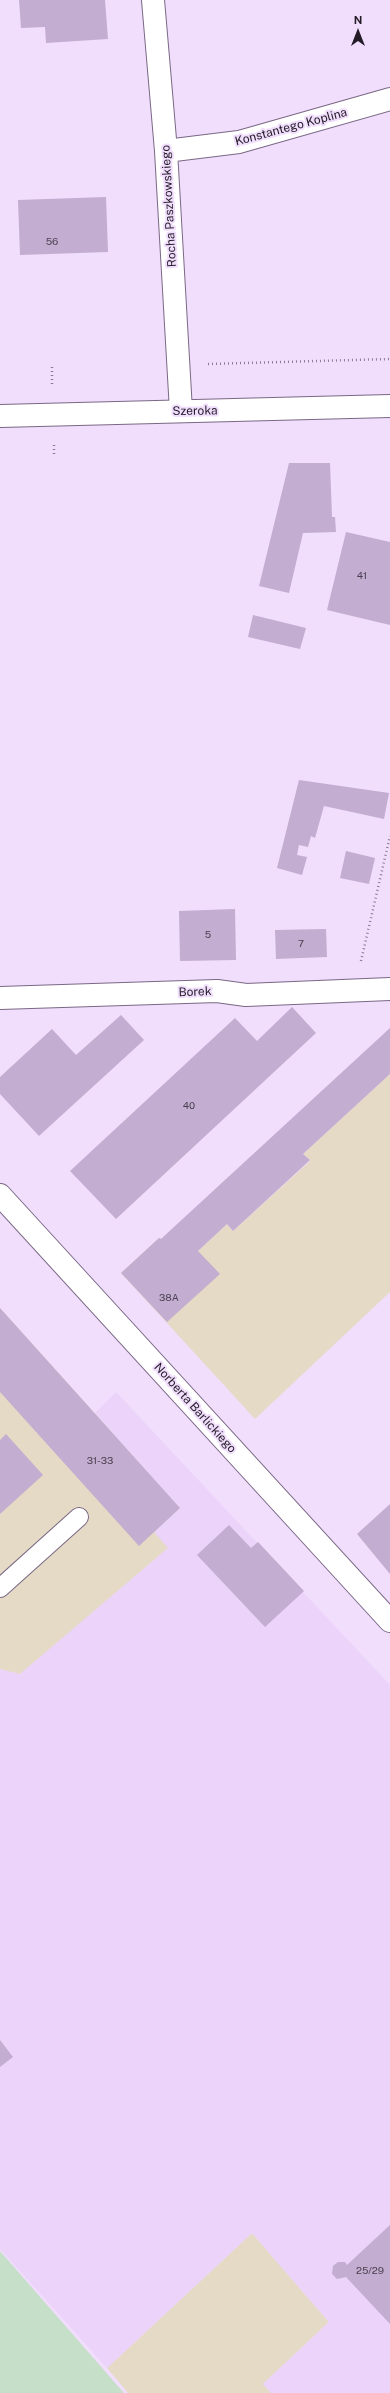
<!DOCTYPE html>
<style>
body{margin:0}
#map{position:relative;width:390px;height:2393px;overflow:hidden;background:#f1ddfc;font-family:"Public Sans",sans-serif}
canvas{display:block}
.north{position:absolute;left:338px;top:12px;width:40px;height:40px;-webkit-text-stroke:3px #f1ddfc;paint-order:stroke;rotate:0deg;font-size:11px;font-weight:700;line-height:16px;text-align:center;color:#231c27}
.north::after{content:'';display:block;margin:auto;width:14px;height:18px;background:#231c27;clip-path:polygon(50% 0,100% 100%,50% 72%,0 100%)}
</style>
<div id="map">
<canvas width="390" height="2393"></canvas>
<div class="north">N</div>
</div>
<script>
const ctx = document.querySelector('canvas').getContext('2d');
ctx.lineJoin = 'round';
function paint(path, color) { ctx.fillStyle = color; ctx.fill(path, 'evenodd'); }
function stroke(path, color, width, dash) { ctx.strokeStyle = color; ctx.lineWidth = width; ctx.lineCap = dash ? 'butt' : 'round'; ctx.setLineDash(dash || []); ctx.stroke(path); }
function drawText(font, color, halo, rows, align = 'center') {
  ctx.font = font + ' "Public Sans",sans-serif'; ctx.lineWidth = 4; ctx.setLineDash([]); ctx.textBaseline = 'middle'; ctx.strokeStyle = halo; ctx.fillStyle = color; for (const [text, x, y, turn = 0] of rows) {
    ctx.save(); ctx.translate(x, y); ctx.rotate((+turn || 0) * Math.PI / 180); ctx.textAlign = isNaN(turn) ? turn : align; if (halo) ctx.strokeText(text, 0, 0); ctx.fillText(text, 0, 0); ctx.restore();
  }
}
const commercial = new Path2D(`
 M 390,1074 L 390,1292 L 255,1419 L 121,1273 L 159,1238 L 198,1251 L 227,1224 L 233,1231 L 310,1161 L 303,1154 Z
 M 0,1308 L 180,1508 L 168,1548 L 20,1675 L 0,1669 Z
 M 252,2233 L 329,2322 L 263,2384 L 271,2393 L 128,2393 L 107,2368 Z`);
const built = new Path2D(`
 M 116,1392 L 390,1685 L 390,2393 L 271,2393 L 263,2384 L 329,2322 L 252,2233 L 107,2368 L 0,2249 L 0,1669 L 20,1674 L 168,1548 L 154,1532 L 180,1508 L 95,1413 Z`);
const green = new Path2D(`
 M 0,2251 L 124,2393 L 0,2393 Z`);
const building = new Path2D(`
 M 19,0 L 105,0 L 108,39 L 46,43 L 45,27 L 21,28 Z
 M 106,197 L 108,252 L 20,255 L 18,200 Z
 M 289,463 L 330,463 L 332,517 L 335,517 L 336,532 L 303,533 L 289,593 L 259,586 Z
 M 346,532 L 390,542 L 390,625 L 327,610 Z
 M 253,615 L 306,628 L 300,649 L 248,637 Z
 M 299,780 L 389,793 L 384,819 L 324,806 L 315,838 L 311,836 L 308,847 L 299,845 L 297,855 L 307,857 L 302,875 L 277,868 Z
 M 346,851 L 375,858 L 369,884 L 340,878 Z
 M 235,909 L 236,960 L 180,961 L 179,911 Z
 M 326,929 L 327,957 L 276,959 L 275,930 Z
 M 292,1007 L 316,1033 L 116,1219 L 70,1171 L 235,1018 L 257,1041 Z
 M 121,1015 L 144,1040 L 39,1136 L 0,1094 L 0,1077 L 52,1029 L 76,1055 Z
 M 390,1028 L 390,1074 L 303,1154 L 310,1160 L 233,1231 L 227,1224 L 198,1251 L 220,1274 L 167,1322 L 121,1273 L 159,1238 L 161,1239 L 175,1226 Z
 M 0,1308 L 180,1508 L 139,1546 L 0,1392 Z
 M 6,1434 L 43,1475 L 0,1514 L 0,1440 Z
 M 390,1504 L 390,1574 L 357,1534 Z
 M 229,1525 L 251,1548 L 258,1542 L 304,1591 L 265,1627 L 197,1555 Z
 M 0,2040 L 13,2057 L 0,2067 Z
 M 390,2225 L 390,2324 L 346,2277 L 337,2279 L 332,2274 L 333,2266 L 338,2262 L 345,2262 L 347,2265 Z`);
const path = new Path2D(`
 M 208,364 L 390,359
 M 52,367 L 52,384
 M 54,445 L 54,456
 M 361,961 L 390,836`);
const service = new Path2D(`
 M 0,1588 L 79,1517`);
const minor = new Path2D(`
 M 153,0 L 166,151 L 181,411
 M 166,151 L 239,142 L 390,99
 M 0,998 L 217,991 L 246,995 L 390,989`);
const tertiary = new Path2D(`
 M 0,416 L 390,406
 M 0,1195 L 390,1621`);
const numberNames = [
 ["56",52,242],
 ["41",362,576],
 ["5",208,935],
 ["7",301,944],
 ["40",189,1106],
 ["38A",169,1298],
 ["31-33",100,1461],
 ["25/29",370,2271]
];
const streetNames = [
 ["Konstantego Koplina",291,127,-15],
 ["Rocha Paszkowskiego",169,206,-93],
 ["Szeroka",195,411,-1],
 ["Borek",195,992,-2],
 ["Norberta Barlickiego",195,1408,48]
];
paint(commercial, '#e5dac6');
paint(built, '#ebd3fa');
paint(green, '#c6dfc9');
paint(building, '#c3add0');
stroke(service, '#7a6884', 20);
stroke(minor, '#7a6884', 24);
stroke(tertiary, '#7a6884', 24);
stroke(path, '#8a7c91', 2.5, [1, 3]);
stroke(service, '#fff', 18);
stroke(minor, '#fff', 22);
stroke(tertiary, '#fff', 22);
drawText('10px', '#4b4051', null, numberNames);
drawText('12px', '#231c27', '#f1ddfc', streetNames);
</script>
